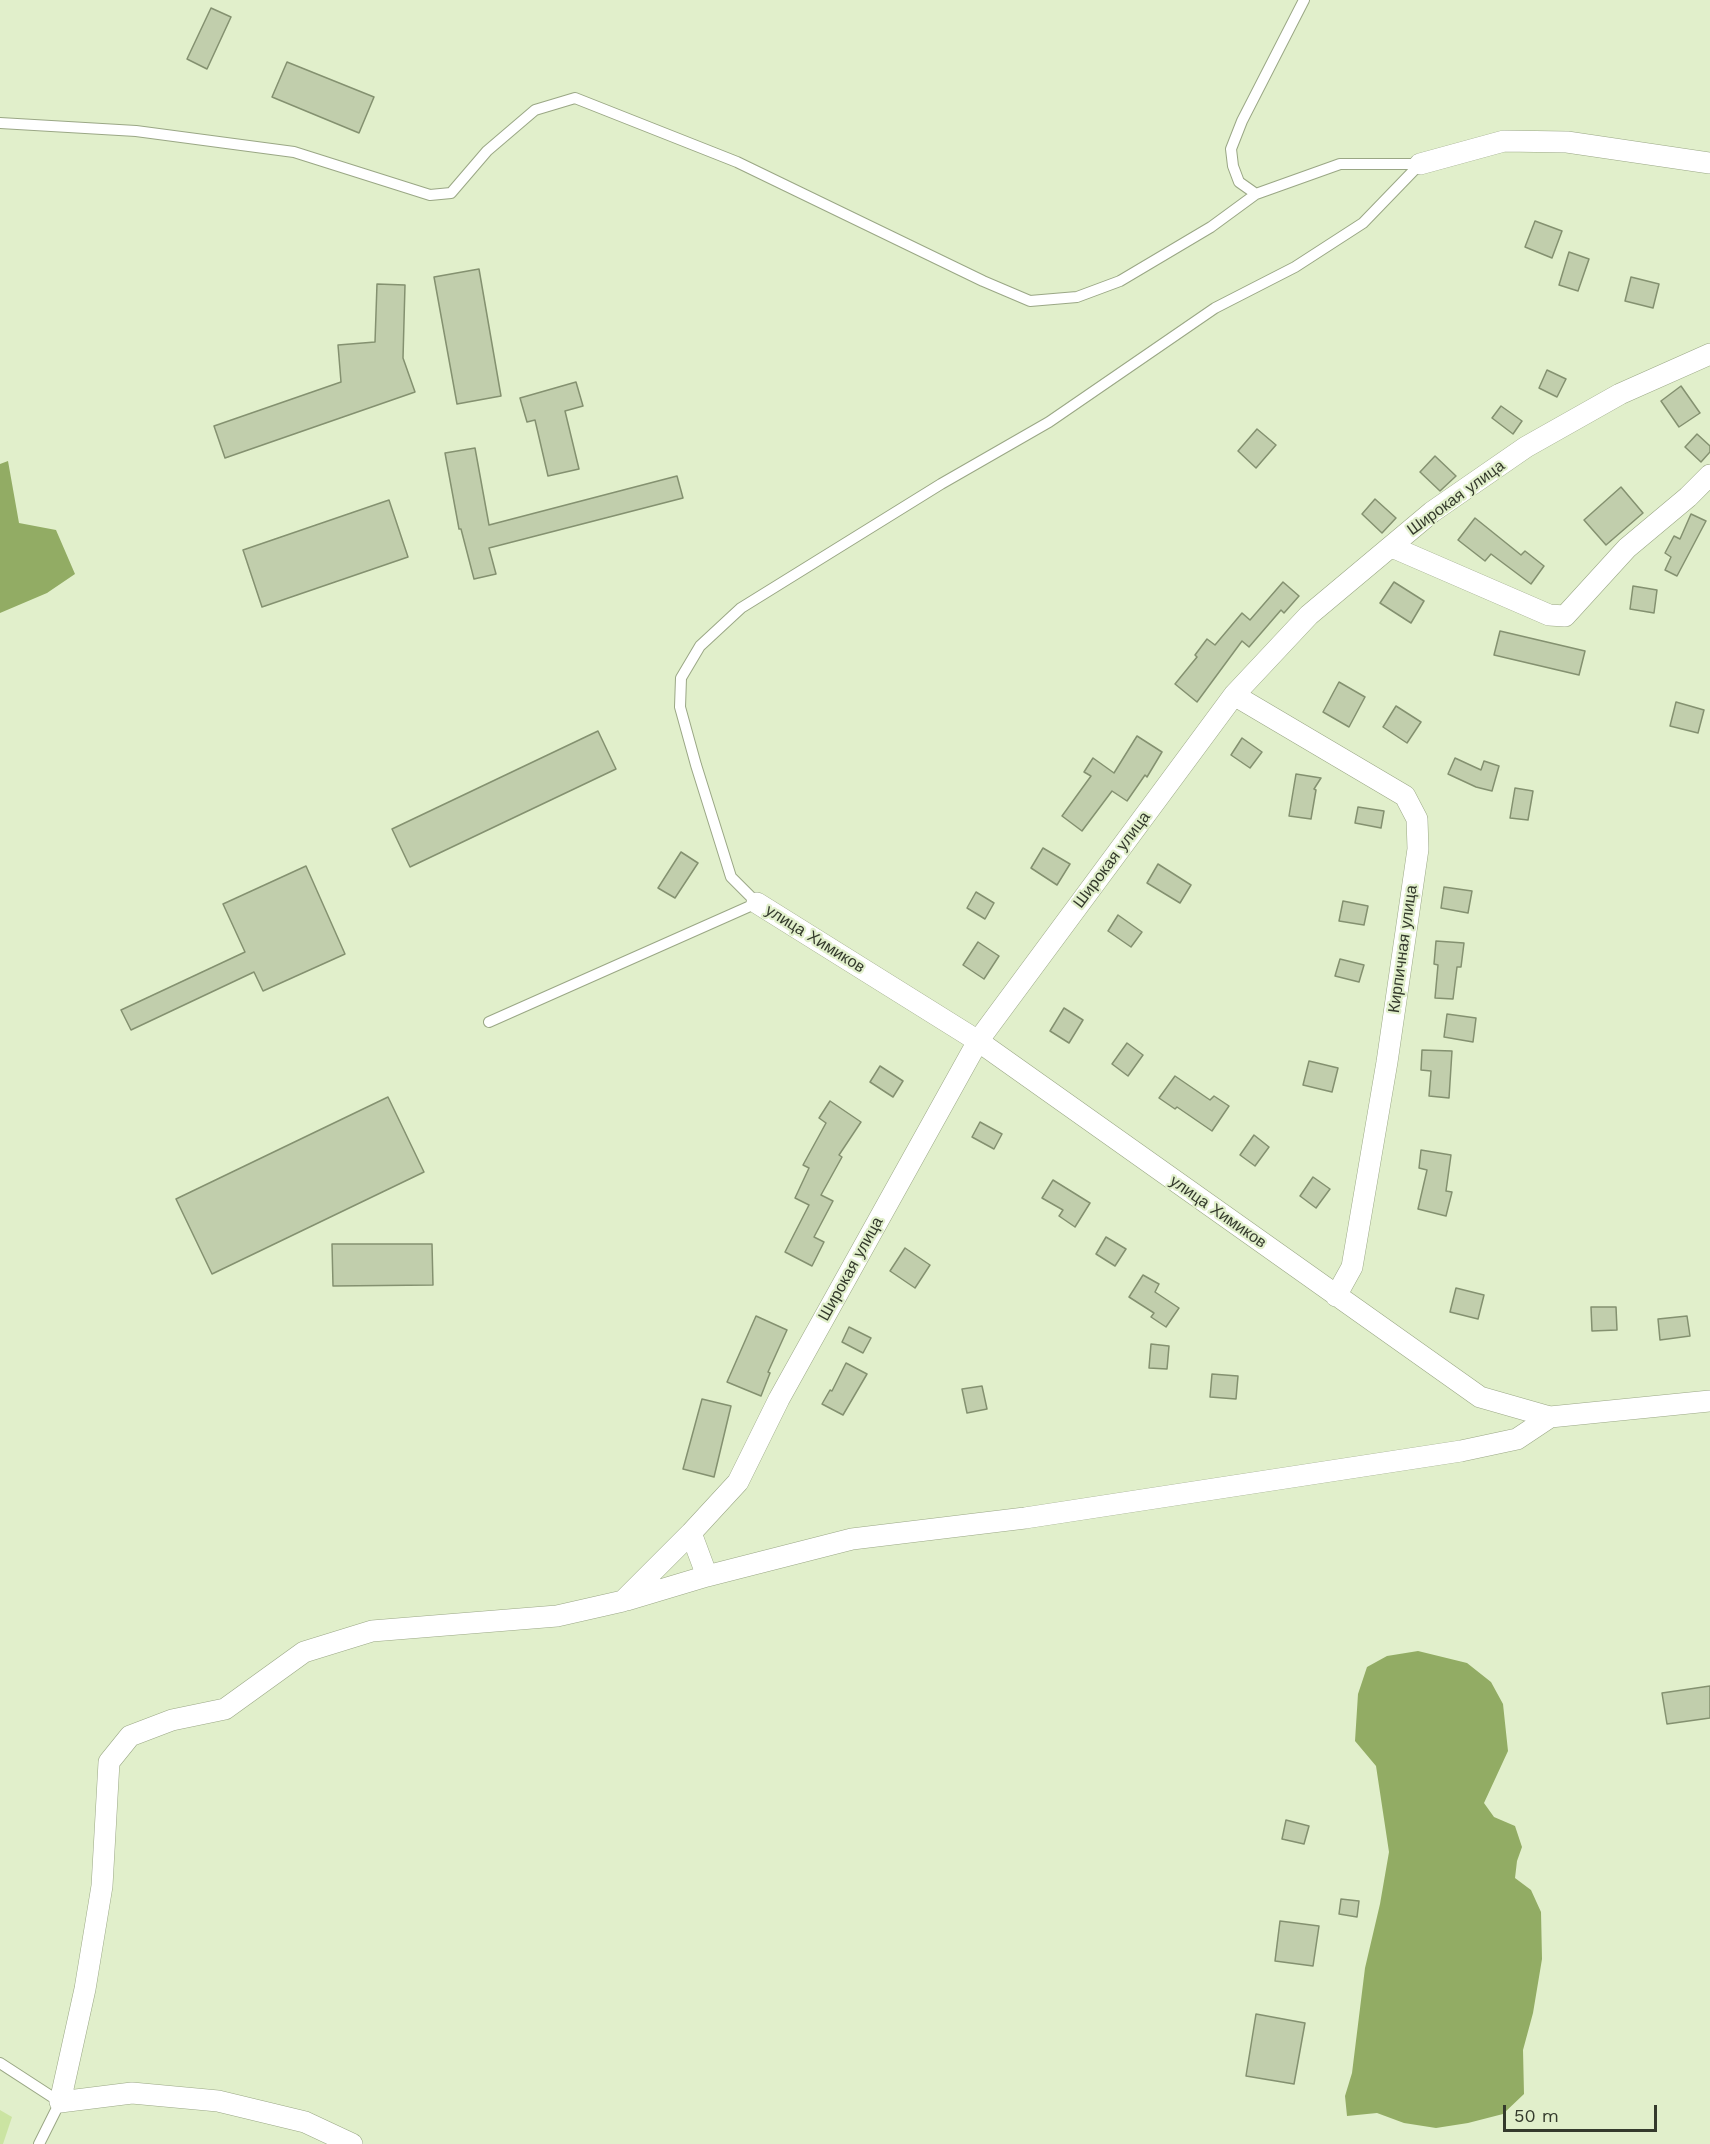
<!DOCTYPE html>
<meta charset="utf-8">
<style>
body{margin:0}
#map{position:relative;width:1710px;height:2144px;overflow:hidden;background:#e1efcb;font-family:"Work Sans",sans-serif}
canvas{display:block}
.scale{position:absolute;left:1503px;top:2105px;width:154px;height:27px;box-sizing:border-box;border:3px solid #343a2c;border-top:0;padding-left:8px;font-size:18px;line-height:21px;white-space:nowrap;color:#343a2c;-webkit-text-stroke:4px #e1efcb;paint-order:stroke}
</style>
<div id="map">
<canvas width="1710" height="2144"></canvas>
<div class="scale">50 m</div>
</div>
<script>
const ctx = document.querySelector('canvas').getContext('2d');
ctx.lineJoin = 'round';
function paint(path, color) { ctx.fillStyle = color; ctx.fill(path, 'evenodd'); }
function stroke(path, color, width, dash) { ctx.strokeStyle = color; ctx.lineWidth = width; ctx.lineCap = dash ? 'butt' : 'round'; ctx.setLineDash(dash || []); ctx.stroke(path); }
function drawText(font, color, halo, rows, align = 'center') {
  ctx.font = font + ' "Work Sans",sans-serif'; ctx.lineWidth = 4.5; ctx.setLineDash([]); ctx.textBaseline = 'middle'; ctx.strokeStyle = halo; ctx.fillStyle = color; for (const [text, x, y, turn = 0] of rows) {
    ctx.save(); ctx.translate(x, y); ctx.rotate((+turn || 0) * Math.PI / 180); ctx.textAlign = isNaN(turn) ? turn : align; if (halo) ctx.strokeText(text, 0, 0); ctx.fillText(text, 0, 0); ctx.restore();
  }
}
const green = new Path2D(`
 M 0,2110 L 12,2117 L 3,2144 L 0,2144 Z`);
const water = new Path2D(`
 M 8,461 L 19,523 L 56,530 L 75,574 L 47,593 L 0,613 L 0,464 Z
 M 1418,1651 L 1467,1663 L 1491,1682 L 1503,1704 L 1508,1751 L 1484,1803 L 1494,1817 L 1515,1826 L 1522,1847 L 1517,1861 L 1515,1878 L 1531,1890 L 1541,1912 L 1542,1959 L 1533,2013 L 1523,2050 L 1524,2094 L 1503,2114 L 1468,2123 L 1436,2128 L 1404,2123 L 1377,2113 L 1347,2116 L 1345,2096 L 1352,2073 L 1365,1968 L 1380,1904 L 1389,1852 L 1376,1766 L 1355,1741 L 1358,1694 L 1367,1667 L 1387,1656 Z`);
const building = new Path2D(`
 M 211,8 L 231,17 L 207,69 L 187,59 Z
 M 287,62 L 374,97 L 359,133 L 272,97 Z
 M 1535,221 L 1562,231 L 1552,258 L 1525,247 Z
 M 1569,252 L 1589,259 L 1578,291 L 1559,285 Z
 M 479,269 L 501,396 L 457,404 L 434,277 Z
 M 1631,277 L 1659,284 L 1653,308 L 1625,301 Z
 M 377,284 L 405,285 L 403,358 L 415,392 L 225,458 L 214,426 L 341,382 L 338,345 L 375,342 Z
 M 1547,370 L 1566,379 L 1557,397 L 1539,388 Z
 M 576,382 L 583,406 L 565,411 L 579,469 L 548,476 L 535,420 L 527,422 L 520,398 Z
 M 1681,386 L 1700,413 L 1679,427 L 1661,401 Z
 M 1501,406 L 1522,421 L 1513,434 L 1492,418 Z
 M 1257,429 L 1276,445 L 1256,468 L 1238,451 Z
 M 1697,434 L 1710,446 L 1710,452 L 1701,462 L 1685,447 Z
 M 475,448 L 489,525 L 677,476 L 683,498 L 489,548 L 496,574 L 474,579 L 461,529 L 459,529 L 445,453 Z
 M 1435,456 L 1456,476 L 1440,491 L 1420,472 Z
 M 1621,487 L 1643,513 L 1606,545 L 1584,520 Z
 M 1375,499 L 1396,518 L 1382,533 L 1362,514 Z
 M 389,500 L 408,557 L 262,607 L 243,550 Z
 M 1691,514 L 1706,521 L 1677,576 L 1665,570 L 1671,557 L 1665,553 L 1674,536 L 1680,539 Z
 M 1475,518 L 1521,555 L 1525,551 L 1544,566 L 1531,584 L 1491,554 L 1485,561 L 1458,540 Z
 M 1283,582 L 1299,596 L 1284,613 L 1281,610 L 1249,647 L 1242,641 L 1197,702 L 1175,684 L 1197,657 L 1195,655 L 1207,639 L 1215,645 L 1242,613 L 1250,620 Z
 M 1394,582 L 1424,601 L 1411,623 L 1380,603 Z
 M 1633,586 L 1657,590 L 1654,613 L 1630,609 Z
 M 1500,631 L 1585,651 L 1579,675 L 1494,655 Z
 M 1339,682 L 1365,697 L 1349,727 L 1323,712 Z
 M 1676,702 L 1704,710 L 1698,733 L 1670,726 Z
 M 1396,706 L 1421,722 L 1407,743 L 1383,727 Z
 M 598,731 L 616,769 L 410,867 L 392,829 Z
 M 1137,736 L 1162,752 L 1147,777 L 1145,775 L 1127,801 L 1112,791 L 1082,831 L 1062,816 L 1091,776 L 1084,772 L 1093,758 L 1114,773 Z
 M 1242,738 L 1262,752 L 1250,768 L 1231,755 Z
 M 1455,758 L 1481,770 L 1484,761 L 1499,766 L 1492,791 L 1476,787 L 1448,774 Z
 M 1296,774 L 1321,778 L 1314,789 L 1316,790 L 1311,819 L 1289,816 Z
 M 1515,788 L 1533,791 L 1528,820 L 1510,818 Z
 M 1358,807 L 1384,811 L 1381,828 L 1355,823 Z
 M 1043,848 L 1070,864 L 1057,885 L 1031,868 Z
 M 681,852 L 698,863 L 675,898 L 658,888 Z
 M 1158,864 L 1191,885 L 1180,903 L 1147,883 Z
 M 306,866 L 345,954 L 263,991 L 254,972 L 131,1030 L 121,1010 L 245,952 L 223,904 Z
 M 1444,887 L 1472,891 L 1468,913 L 1441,908 Z
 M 976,892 L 994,903 L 985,919 L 967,908 Z
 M 1343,901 L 1368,906 L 1364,925 L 1339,921 Z
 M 1118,915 L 1142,932 L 1131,947 L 1108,931 Z
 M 1436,941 L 1464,943 L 1461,967 L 1457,967 L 1453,999 L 1435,998 L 1438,965 L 1434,964 Z
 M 978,942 L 999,956 L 984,979 L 963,965 Z
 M 1340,959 L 1364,965 L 1359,982 L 1335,976 Z
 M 1064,1008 L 1083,1020 L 1069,1043 L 1050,1031 Z
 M 1447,1014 L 1476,1018 L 1473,1042 L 1444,1037 Z
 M 1127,1043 L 1143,1055 L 1128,1076 L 1112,1064 Z
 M 1422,1050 L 1452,1051 L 1449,1098 L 1429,1096 L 1431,1071 L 1421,1070 Z
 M 1309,1061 L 1338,1068 L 1332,1092 L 1303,1085 Z
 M 880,1066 L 903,1081 L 893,1097 L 870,1082 Z
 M 1175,1076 L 1210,1100 L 1214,1096 L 1229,1106 L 1212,1131 L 1177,1107 L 1175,1109 L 1159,1098 Z
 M 388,1097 L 424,1172 L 212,1274 L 176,1199 Z
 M 830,1101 L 861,1122 L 839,1155 L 842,1157 L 821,1195 L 833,1201 L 814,1237 L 824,1242 L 812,1266 L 785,1252 L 809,1205 L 795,1198 L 809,1168 L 803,1165 L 826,1123 L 819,1118 Z
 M 980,1122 L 1002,1134 L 994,1149 L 972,1137 Z
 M 1254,1135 L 1269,1147 L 1255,1166 L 1240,1155 Z
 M 1421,1150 L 1451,1155 L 1446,1191 L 1452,1192 L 1446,1216 L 1418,1209 L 1427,1170 L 1419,1168 Z
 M 1313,1177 L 1330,1189 L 1316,1208 L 1300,1196 Z
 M 1053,1180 L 1090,1203 L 1075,1227 L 1059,1216 L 1063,1210 L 1042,1198 Z
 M 1106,1237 L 1126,1249 L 1115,1266 L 1096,1254 Z
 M 332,1244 L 432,1244 L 433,1285 L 333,1286 Z
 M 905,1248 L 930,1265 L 915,1288 L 890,1271 Z
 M 1143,1275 L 1159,1284 L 1155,1292 L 1179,1308 L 1166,1327 L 1151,1317 L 1154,1313 L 1129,1297 Z
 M 1456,1288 L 1484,1295 L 1478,1319 L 1450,1312 Z
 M 1591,1307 L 1616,1307 L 1617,1330 L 1592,1331 Z
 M 756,1316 L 787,1330 L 768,1372 L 770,1373 L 761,1396 L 727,1382 Z
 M 1687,1316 L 1690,1336 L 1660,1340 L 1658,1319 Z
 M 849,1327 L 871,1338 L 863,1353 L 842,1342 Z
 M 1151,1344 L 1169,1346 L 1167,1369 L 1149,1368 Z
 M 846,1363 L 867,1374 L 843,1415 L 822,1404 L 830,1390 L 832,1391 Z
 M 1212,1374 L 1238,1376 L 1236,1399 L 1210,1397 Z
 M 982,1386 L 987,1409 L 967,1413 L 962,1389 Z
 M 702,1399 L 731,1406 L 714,1477 L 683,1469 Z
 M 1710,1686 L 1710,1718 L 1667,1724 L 1662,1693 Z
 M 1286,1820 L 1309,1826 L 1304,1844 L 1282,1839 Z
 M 1341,1899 L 1359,1901 L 1357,1917 L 1339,1914 Z
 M 1280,1921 L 1319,1926 L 1313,1966 L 1275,1961 Z
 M 1256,2014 L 1305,2023 L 1294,2084 L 1246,2076 Z`);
const lane = new Path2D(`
 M 0,123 L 136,131 L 294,152 L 430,195 L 451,193 L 487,151 L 535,110 L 575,98 L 737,162 L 983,281 L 1030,301 L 1077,297 L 1120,281 L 1211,227 L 1256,194 L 1340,164 L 1420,164
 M 1256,194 L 1239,182 L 1233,166 L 1231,149 L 1242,121 L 1304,0
 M 489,1022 L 757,903 L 731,877 L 696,765 L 680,707 L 681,678 L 700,646 L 741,608 L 941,484 L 1049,422 L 1215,308 L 1295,267 L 1363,223 L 1420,164
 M 0,2063 L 60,2102 L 39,2144`);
const street = new Path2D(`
 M 1420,164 L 1504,141 L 1567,142 L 1710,163
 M 1392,547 L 1549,615 L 1565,616 L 1627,548 L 1688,497 L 1710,475
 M 1234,695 L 1405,796 L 1417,819 L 1418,849 L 1387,1062 L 1352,1267 L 1336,1296
 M 757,903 L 978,1041 L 1480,1397 L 1550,1417 L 1710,1401
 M 691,1533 L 707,1576 L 852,1539 L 1025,1518 L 1461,1451 L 1517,1439 L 1550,1417
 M 627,1600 L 707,1576
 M 352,2144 L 305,2122 L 218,2101 L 132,2093 L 60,2102 L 85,1989 L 102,1886 L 109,1762 L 130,1736 L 172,1720 L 225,1709 L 304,1652 L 372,1631 L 557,1616 L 623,1601 L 691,1533 L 738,1482 L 779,1399 L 978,1041 L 1234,695 L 1309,615 L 1432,512 L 1526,447 L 1620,394 L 1710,354`);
const streetNames = [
 ["Широкая улица",1456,498,-36],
 ["Широкая улица",1112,860,-53],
 ["улица Химиков",815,939,32],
 ["Кирпичная улица",1403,949,-82],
 ["улица Химиков",1218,1212,35],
 ["Широкая улица",851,1269,-61]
];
paint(green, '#cbe4a2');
paint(water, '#92ac64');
paint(building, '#c1ceac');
stroke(building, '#849170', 1.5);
stroke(lane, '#9aa785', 12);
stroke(street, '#9aa785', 22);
stroke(lane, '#fff', 10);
stroke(street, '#fff', 21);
drawText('16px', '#343a2c', '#e1efcb', streetNames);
</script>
